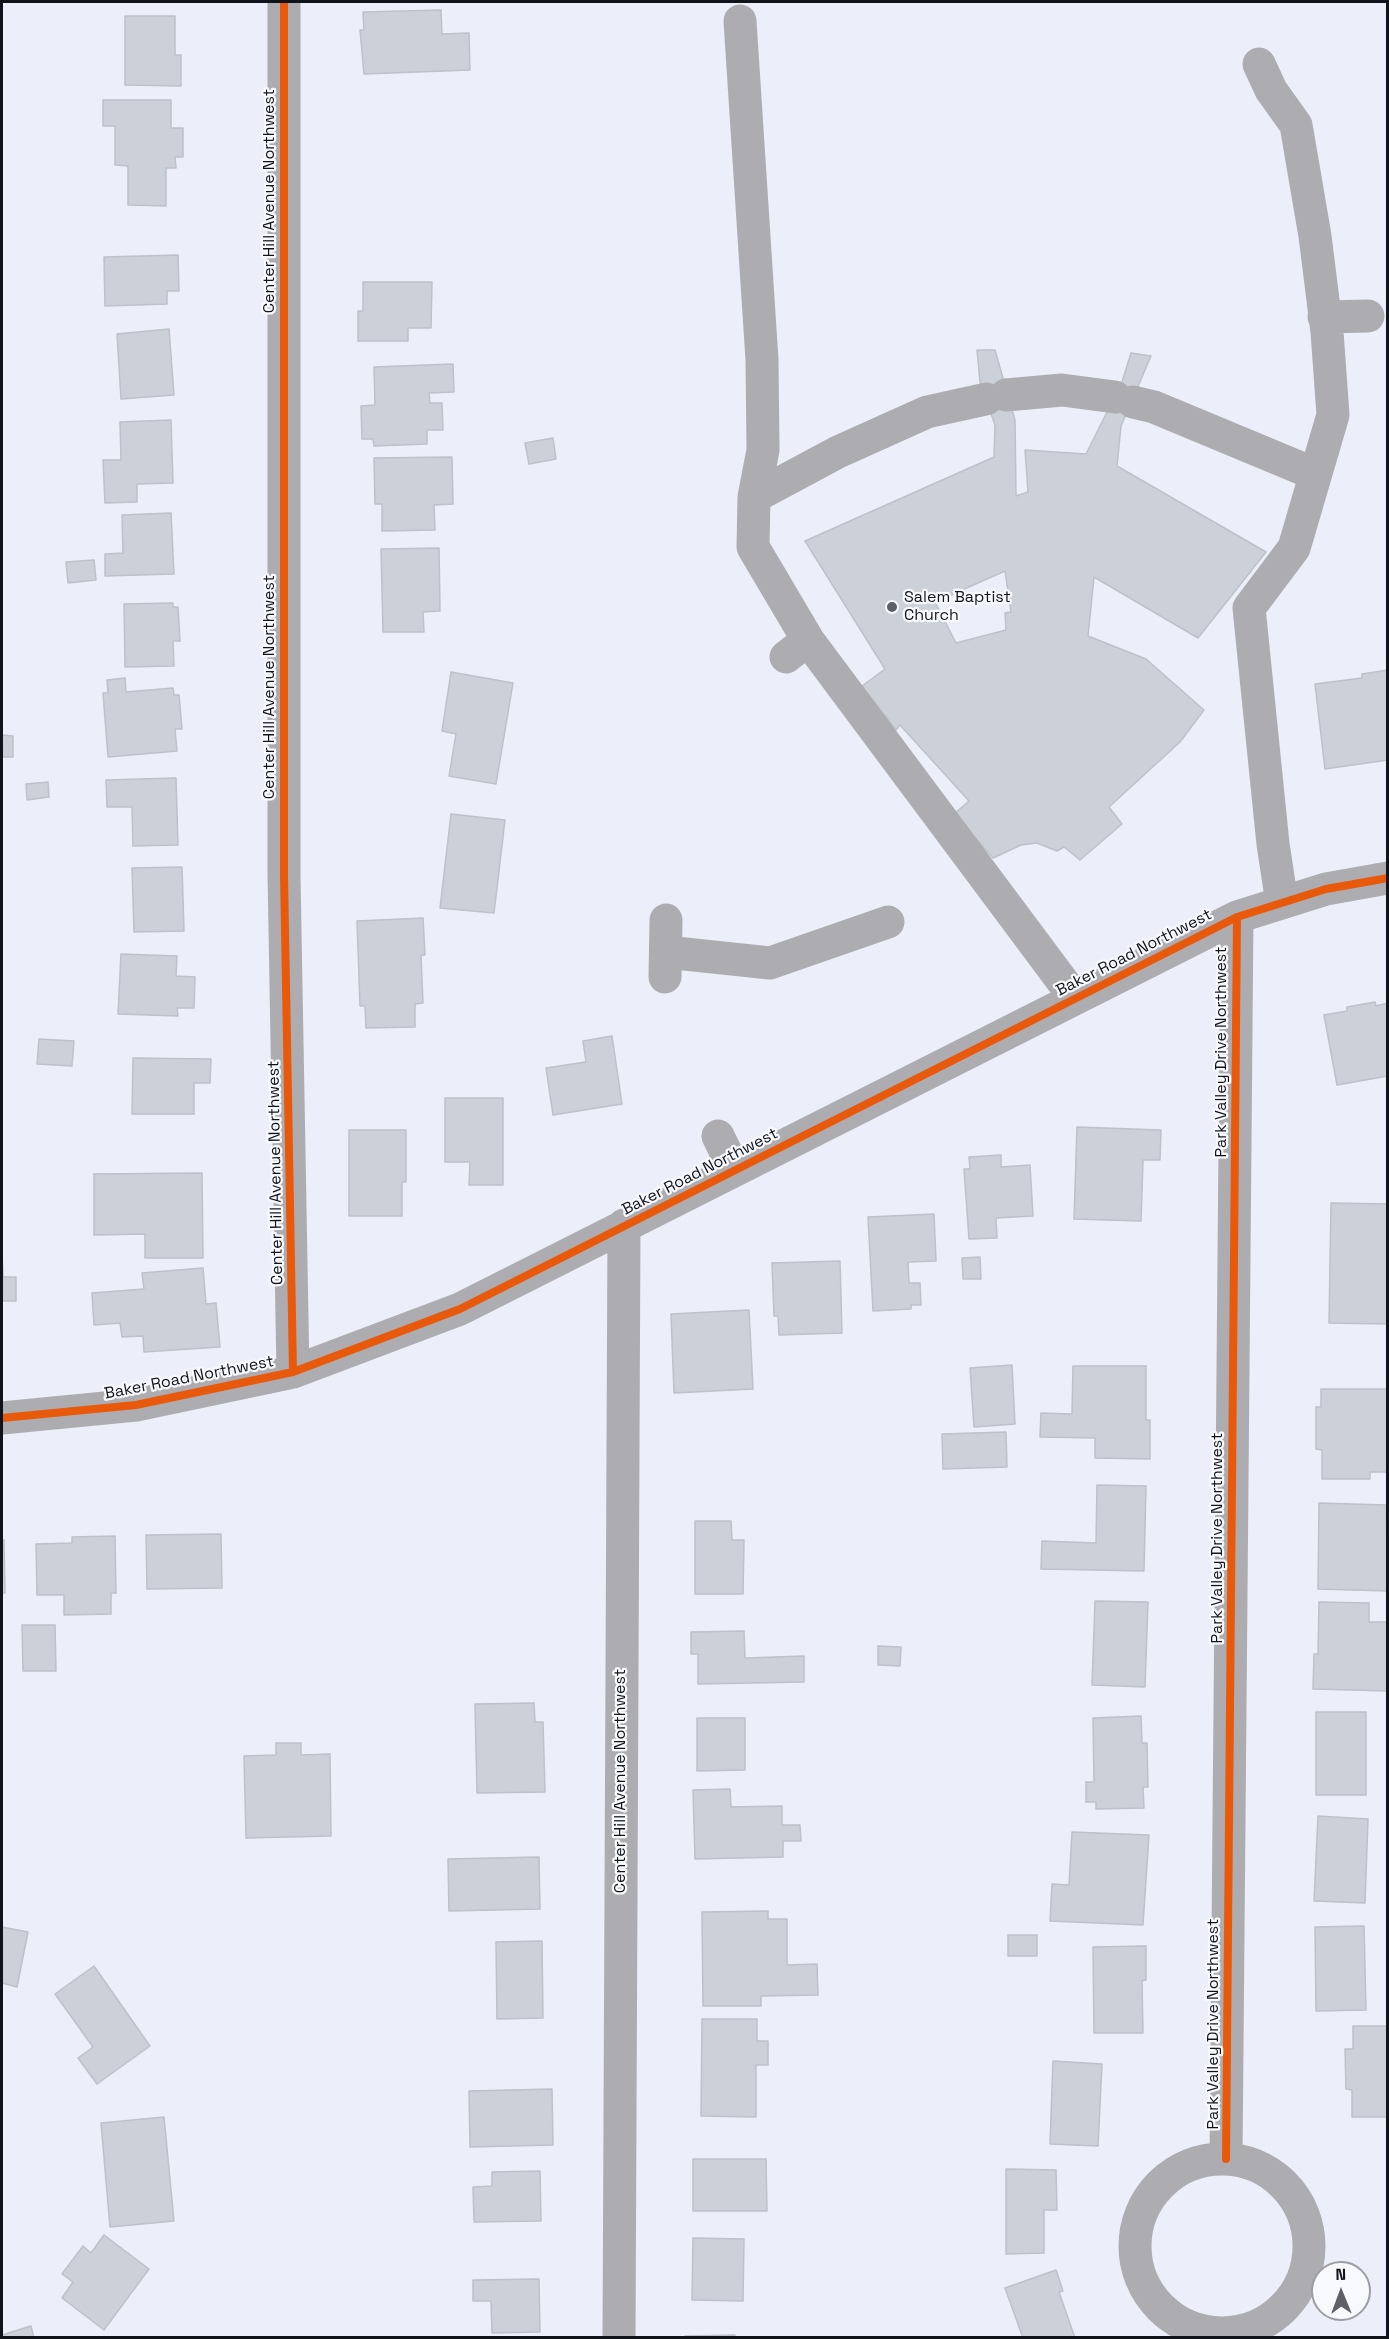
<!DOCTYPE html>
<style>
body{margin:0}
#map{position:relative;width:1389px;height:2339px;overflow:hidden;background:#eceef9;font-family:"Space Grotesk",sans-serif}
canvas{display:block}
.frame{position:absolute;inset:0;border:3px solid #11131b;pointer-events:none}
.north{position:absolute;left:1311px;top:2261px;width:60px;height:60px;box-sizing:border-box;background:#f8f9fd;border:2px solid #9c9da3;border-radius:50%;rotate:359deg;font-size:16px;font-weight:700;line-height:24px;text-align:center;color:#11131b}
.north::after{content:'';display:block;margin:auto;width:21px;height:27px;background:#5e6069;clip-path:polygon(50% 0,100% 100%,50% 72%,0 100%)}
</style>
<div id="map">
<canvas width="1389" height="2339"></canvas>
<div class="frame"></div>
<div class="north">N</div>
</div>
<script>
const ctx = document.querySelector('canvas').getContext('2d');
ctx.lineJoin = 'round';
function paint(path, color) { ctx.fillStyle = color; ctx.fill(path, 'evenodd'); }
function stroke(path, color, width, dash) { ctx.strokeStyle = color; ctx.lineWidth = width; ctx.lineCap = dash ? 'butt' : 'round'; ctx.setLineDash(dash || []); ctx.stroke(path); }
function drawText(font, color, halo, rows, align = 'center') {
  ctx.font = font + ' "Space Grotesk",sans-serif'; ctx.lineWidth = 4.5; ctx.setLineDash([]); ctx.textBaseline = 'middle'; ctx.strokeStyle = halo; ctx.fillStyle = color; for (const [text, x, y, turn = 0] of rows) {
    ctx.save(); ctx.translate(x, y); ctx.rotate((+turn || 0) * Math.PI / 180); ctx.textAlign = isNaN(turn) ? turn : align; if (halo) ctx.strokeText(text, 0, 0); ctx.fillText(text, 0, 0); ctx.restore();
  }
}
const building = new Path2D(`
 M 441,10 L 442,34 L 469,33 L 470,70 L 364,74 L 360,30 L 364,30 L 363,12 Z
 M 125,16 L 175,16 L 175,55 L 181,55 L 181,86 L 125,85 Z
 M 103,100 L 171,100 L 171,128 L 183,128 L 183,157 L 175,157 L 176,168 L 166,168 L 166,206 L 128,205 L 128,166 L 115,165 L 115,126 L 103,126 Z
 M 178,255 L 179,291 L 167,291 L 167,304 L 105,306 L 104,257 Z
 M 363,282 L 432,282 L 431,328 L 408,328 L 408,341 L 358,341 L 358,311 L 363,311 Z
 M 169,329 L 174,395 L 121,399 L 117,334 Z
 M 977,350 L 995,350 L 1015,420 L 1016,496 L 1028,492 L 1025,450 L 1086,454 L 1122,382 L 1131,353 L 1151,356 L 1121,426 L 1117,466 L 1266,552 L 1198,638 L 1094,577 L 1088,636 L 1146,659 L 1204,710 L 1180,742 L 1109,807 L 1122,824 L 1080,860 L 1064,847 L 1057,851 L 1037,843 L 1021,845 L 993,858 L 954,814 L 969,801 L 900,725 L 896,730 L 862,686 L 885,669 L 805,541 L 994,457 L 995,425 L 980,382 ZM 1005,571 L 1011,612 L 1005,613 L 1006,630 L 956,643 L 935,602 Z
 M 453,364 L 454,392 L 429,393 L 430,403 L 442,403 L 443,430 L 427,430 L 427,444 L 374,446 L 373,439 L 362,439 L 361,406 L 375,405 L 374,367 Z
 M 171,420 L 173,483 L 137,484 L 137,502 L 105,503 L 103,460 L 121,460 L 120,422 Z
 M 553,438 L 556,459 L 529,464 L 525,443 Z
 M 452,457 L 453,504 L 434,505 L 435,530 L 382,531 L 382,504 L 375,504 L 374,458 Z
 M 171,513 L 174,574 L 105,576 L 105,554 L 123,553 L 122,515 Z
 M 439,548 L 440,611 L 423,612 L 424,632 L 383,632 L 381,549 Z
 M 94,560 L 96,580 L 68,583 L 66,562 Z
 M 173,603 L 173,607 L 178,607 L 180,641 L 173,641 L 174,666 L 125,667 L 124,604 Z
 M 1388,670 L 1388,760 L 1325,769 L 1315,684 L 1362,678 L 1362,674 Z
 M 451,672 L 513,683 L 496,784 L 449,776 L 456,734 L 442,731 Z
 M 125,678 L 126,692 L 173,688 L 174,695 L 179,695 L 182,729 L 175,729 L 177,751 L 108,757 L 103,693 L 108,693 L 107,680 Z
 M 2,735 L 13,736 L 13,757 L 2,757 Z
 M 176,778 L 178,845 L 133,846 L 132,807 L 107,807 L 106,780 Z
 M 48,782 L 49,797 L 27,800 L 26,784 Z
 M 451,814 L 505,820 L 494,913 L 440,908 Z
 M 182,867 L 184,931 L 134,932 L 132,868 Z
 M 423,918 L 425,955 L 421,955 L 423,1003 L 415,1004 L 415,1027 L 366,1028 L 365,1006 L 360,1006 L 357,921 Z
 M 121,954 L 177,956 L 176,976 L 195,977 L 194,1008 L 177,1008 L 178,1016 L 118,1014 Z
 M 1375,1002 L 1376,1006 L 1388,1003 L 1388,1076 L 1337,1085 L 1324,1015 L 1347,1011 L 1347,1007 Z
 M 612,1036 L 622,1104 L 553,1115 L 546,1068 L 586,1062 L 583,1041 Z
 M 39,1039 L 74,1041 L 72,1066 L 37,1064 Z
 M 133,1058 L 211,1059 L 210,1083 L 194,1083 L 194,1114 L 132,1114 Z
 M 445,1098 L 503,1098 L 503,1185 L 469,1185 L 470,1162 L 445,1162 Z
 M 1077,1127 L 1161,1130 L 1160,1160 L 1143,1160 L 1141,1221 L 1074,1219 Z
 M 349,1130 L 406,1130 L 406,1182 L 402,1182 L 402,1216 L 349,1216 Z
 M 1001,1155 L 1001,1167 L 1030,1165 L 1033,1216 L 996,1218 L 997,1238 L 969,1239 L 964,1169 L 970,1169 L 969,1157 Z
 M 202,1173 L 203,1258 L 145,1258 L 145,1234 L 94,1235 L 94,1174 Z
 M 1331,1203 L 1388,1204 L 1388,1324 L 1329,1323 Z
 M 934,1214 L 936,1261 L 908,1262 L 909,1283 L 920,1283 L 921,1305 L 911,1305 L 911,1309 L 873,1311 L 868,1217 Z
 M 2,1254 L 3,1277 L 16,1277 L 16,1301 L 2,1301 Z
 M 980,1257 L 981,1279 L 963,1279 L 962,1258 Z
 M 840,1261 L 842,1333 L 779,1335 L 778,1316 L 774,1316 L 772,1263 Z
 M 203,1268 L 206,1304 L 216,1303 L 220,1347 L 144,1352 L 143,1336 L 122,1337 L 120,1323 L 94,1325 L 92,1293 L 144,1289 L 142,1273 Z
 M 749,1310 L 753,1389 L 674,1393 L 671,1314 Z
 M 1012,1365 L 1015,1424 L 974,1427 L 970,1368 Z
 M 1073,1366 L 1146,1366 L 1146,1420 L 1150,1420 L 1150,1459 L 1095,1458 L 1095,1438 L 1040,1437 L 1041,1413 L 1072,1414 Z
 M 1321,1389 L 1388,1389 L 1388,1472 L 1370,1472 L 1370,1479 L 1322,1479 L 1322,1450 L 1316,1449 L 1316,1407 L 1321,1407 Z
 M 1006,1432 L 1007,1467 L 943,1469 L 942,1434 Z
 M 1097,1485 L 1146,1486 L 1144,1571 L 1041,1569 L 1042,1541 L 1096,1543 Z
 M 1319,1503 L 1386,1505 L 1388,1591 L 1318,1589 Z
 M 695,1521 L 731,1521 L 732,1540 L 744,1540 L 743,1594 L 695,1594 Z
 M 221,1534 L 222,1588 L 147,1589 L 146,1535 Z
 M 115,1536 L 116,1593 L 111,1593 L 111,1614 L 64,1615 L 64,1595 L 37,1595 L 36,1544 L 72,1543 L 72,1537 Z
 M 2,1540 L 4,1540 L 5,1593 L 2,1593 Z
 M 1095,1601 L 1148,1602 L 1145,1687 L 1092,1685 Z
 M 1319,1602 L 1369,1603 L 1369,1622 L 1388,1622 L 1388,1691 L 1313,1689 L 1314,1654 L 1318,1654 Z
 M 22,1625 L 55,1625 L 56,1671 L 23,1671 Z
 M 744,1631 L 745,1658 L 804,1656 L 804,1682 L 698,1684 L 698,1654 L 691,1654 L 691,1632 Z
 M 878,1646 L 901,1647 L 900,1666 L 878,1665 Z
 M 534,1703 L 535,1722 L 543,1722 L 545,1792 L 477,1793 L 475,1704 Z
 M 1316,1712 L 1366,1712 L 1366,1795 L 1316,1795 Z
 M 1141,1716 L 1142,1743 L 1147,1743 L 1148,1787 L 1143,1787 L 1144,1808 L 1096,1809 L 1096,1802 L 1086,1802 L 1086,1782 L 1094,1782 L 1093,1718 Z
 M 697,1718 L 745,1718 L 745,1770 L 697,1771 Z
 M 276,1743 L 301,1743 L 301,1755 L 330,1754 L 331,1836 L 246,1838 L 244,1756 L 276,1755 Z
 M 730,1789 L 731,1807 L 782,1806 L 782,1825 L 800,1825 L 801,1841 L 783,1841 L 783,1857 L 695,1859 L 693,1790 Z
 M 1318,1816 L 1368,1819 L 1365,1903 L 1314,1901 Z
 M 1072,1832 L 1149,1835 L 1143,1925 L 1050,1921 L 1052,1884 L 1069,1885 Z
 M 539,1857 L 540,1909 L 449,1911 L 448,1859 Z
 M 768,1911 L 768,1919 L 787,1919 L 787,1965 L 817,1964 L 818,1995 L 761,1996 L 761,2006 L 703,2006 L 702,1912 Z
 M 1364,1926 L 1366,2010 L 1316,2011 L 1315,1927 Z
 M 2,1927 L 28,1932 L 17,1987 L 2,1983 Z
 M 1008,1935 L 1037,1935 L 1037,1956 L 1008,1956 Z
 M 542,1941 L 543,2018 L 497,2019 L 496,1942 Z
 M 1146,1946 L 1146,1980 L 1142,1981 L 1143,2033 L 1094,2033 L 1093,1947 Z
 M 94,1966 L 150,2046 L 97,2084 L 78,2058 L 93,2047 L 55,1994 Z
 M 702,2019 L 757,2019 L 757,2041 L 768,2041 L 768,2065 L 756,2065 L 756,2117 L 701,2116 Z
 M 1353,2026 L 1388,2026 L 1388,2117 L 1352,2117 L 1352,2090 L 1346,2089 L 1345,2049 L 1353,2049 Z
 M 1053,2061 L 1102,2064 L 1098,2146 L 1050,2144 Z
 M 552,2089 L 553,2145 L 470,2147 L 469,2091 Z
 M 164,2117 L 174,2221 L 110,2227 L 101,2123 Z
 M 693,2159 L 766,2159 L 767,2211 L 693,2211 Z
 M 1006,2169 L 1056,2170 L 1057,2210 L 1044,2210 L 1044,2253 L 1006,2254 Z
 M 540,2171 L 541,2221 L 474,2222 L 473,2187 L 492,2186 L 492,2172 Z
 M 104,2235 L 149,2269 L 104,2330 L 62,2298 L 73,2282 L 62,2274 L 83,2246 L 91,2253 Z
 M 693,2238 L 744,2239 L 743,2301 L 692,2300 Z
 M 1056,2270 L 1063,2291 L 1059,2292 L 1075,2338 L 1023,2338 L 1005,2288 Z
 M 539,2279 L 540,2332 L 492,2333 L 491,2301 L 473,2301 L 473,2280 Z
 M 31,2326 L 34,2338 L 2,2338 L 2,2335 Z
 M 735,2335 L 735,2338 L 685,2338 L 685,2336 Z`);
const minor = new Path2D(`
 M 284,2 L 284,875 L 293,1372
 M 740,21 L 762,360 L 763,450 L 754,497 L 753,547 L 808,640 L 786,657
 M 1259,64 L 1271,90 L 1296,125 L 1315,236 L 1327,332 L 1333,415 L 1294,548 L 1249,608 L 1273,844 L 1282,903
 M 1324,317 L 1368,316
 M 1006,395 L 1062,390 L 1115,397
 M 1133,402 L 1154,407 L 1315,474
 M 754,497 L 838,452 L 927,412 L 986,399
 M 808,640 L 1075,998
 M 666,952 L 770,963 L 888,922
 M 665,977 L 666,920
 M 718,1136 L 734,1169
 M 2,1418 L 136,1405 L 293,1372 L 460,1309 L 1237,917 L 1326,889 L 1388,878
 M1135 2246a87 87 0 1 1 174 0a87 87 0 1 1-174 0Z
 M 1226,2159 L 1237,917
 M 619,2338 L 624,1225`);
const cycleway = new Path2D(`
 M 284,2 L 284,875 L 293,1372
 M 2,1418 L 136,1405 L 293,1372 L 460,1309 L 1237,917 L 1326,889 L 1388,878
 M 1226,2159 L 1237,917`);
const markers = [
 [892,607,6,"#5e6069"]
];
const streetNames = [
 ["Center Hill Avenue Northwest",270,201,-90],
 ["Center Hill Avenue Northwest",270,687,-90],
 ["Baker Road Northwest",1134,953,-27],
 ["Park Valley Drive Northwest",1222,1052,-90],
 ["Baker Road Northwest",700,1172,-27],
 ["Center Hill Avenue Northwest",276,1173,-91],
 ["Baker Road Northwest",189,1378,-11],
 ["Park Valley Drive Northwest",1218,1538,-90],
 ["Center Hill Avenue Northwest",621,1781,-90],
 ["Park Valley Drive Northwest",1214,2024,-90]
];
const poiNames = [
 ["Salem Baptist",904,598],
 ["Church",904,616]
];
paint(building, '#ccd1d9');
stroke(building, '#bdc1ca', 1.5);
stroke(minor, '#adadb1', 33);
stroke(cycleway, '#e8590c', 8);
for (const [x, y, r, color] of markers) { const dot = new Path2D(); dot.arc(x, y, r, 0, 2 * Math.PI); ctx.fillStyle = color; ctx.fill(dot); stroke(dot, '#f8f9fd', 2); }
drawText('16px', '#11131b', '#f8f9fd', streetNames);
drawText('16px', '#11131b', '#f8f9fd', poiNames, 'left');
</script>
